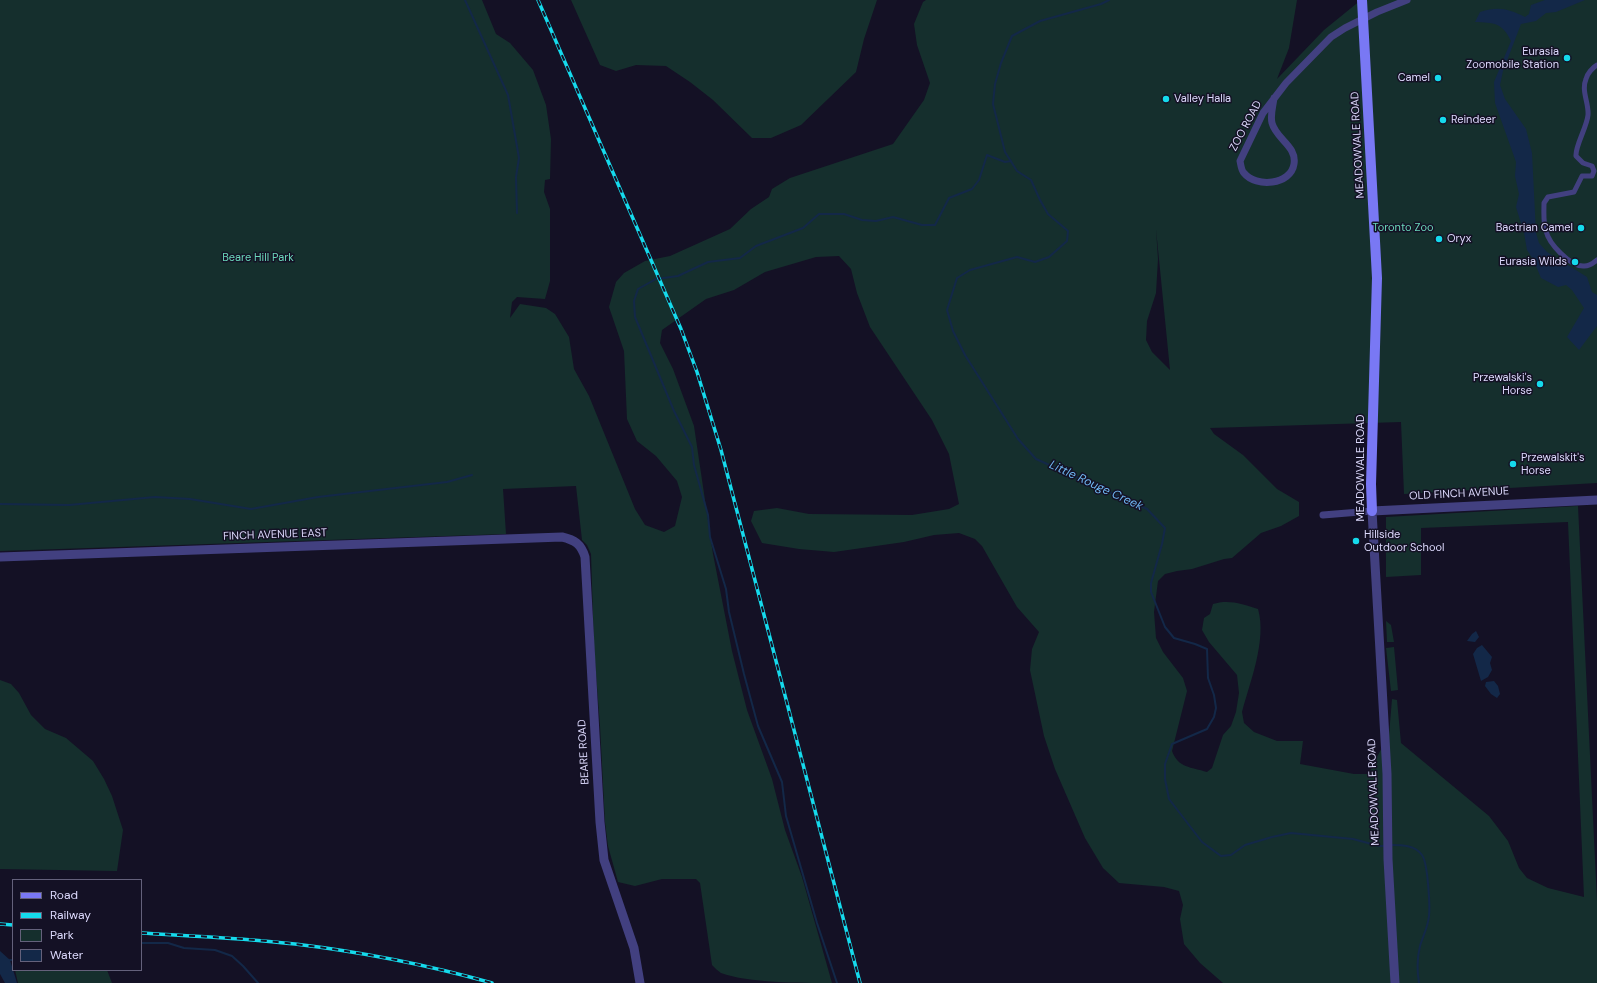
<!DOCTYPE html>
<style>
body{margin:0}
#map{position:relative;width:1597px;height:983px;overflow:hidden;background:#141125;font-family:"DM Sans",sans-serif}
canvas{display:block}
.legend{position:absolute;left:12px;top:879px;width:130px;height:92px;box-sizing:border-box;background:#141125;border:1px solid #64617b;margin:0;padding:5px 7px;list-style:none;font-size:12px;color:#dcd9fc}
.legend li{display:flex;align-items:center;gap:8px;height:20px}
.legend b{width:20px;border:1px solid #64617b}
</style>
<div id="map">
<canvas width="1597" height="983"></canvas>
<ul class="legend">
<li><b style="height:5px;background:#7978f4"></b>Road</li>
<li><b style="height:5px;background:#15daec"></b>Railway</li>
<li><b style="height:11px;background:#152f2d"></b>Park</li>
<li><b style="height:11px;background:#132848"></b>Water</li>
</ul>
</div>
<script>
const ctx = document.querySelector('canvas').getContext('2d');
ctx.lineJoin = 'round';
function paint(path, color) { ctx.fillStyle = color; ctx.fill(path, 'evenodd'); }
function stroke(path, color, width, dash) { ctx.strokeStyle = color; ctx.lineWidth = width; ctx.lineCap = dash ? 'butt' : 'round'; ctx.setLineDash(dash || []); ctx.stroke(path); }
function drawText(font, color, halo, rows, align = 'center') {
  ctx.font = font + ' "DM Sans",sans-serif'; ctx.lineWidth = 3; ctx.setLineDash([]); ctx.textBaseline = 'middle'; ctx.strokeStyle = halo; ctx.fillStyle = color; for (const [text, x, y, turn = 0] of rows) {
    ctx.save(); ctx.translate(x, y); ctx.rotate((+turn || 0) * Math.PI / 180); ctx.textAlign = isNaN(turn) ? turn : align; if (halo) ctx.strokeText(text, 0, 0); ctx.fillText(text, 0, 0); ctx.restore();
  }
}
const green = new Path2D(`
 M 0,0 L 482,0 L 496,34 L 510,43 L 533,70 L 546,105 L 551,139 L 550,179 L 545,180 L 544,192 L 550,209 L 550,281 L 545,299 L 517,297 L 512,302 L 510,318 L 520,304 L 546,308 L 555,314 L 569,337 L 574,369 L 589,396 L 635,509 L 645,525 L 664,532 L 675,526 L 682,497 L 677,481 L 656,456 L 637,441 L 627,419 L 624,351 L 609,307 L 616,282 L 624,273 L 645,261 L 670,256 L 730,229 L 751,209 L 769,197 L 772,189 L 790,178 L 893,144 L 924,100 L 930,83 L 917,45 L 914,24 L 923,2 L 926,0 L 1297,0 L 1289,48 L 1277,79 L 1324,30 L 1361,0 L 1597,0 L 1597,483 L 1404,494 L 1401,422 L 1210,428 L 1214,434 L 1243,455 L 1277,489 L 1299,502 L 1299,516 L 1281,526 L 1261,533 L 1232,558 L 1224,559 L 1192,569 L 1177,571 L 1165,574 L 1158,581 L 1154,612 L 1156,638 L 1163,652 L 1183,678 L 1187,691 L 1172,751 C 1178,768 1191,767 1207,772 L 1212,768 L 1223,735 L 1231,726 L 1236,712 L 1239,693 L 1237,675 L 1209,642 L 1202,630 L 1204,618 L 1210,614 L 1213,604 C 1228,599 1243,604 1258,609 C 1267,640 1250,682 1242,712 L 1244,723 L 1254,732 L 1277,741 L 1303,741 L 1300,764 L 1354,774 L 1369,774 L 1373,764 L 1389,735 L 1392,699 L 1397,700 L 1401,743 L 1489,816 L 1508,841 L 1519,868 L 1527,878 L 1548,888 L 1584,897 L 1568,522 L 1421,528 L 1421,575 L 1386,577 L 1386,517 L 1578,506 L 1597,901 L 1597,983 L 1223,983 L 1200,963 L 1184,944 L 1180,919 L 1183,905 L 1179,891 L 1164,887 L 1119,883 L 1103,868 L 1085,838 L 1055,769 L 1044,736 L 1030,670 L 1032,649 L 1039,632 L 1017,607 L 982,546 L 975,539 L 959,533 L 934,535 L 904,542 L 834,552 L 799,549 L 762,543 L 751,521 L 754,511 L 777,508 L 809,514 L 912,515 L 949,509 L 959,504 L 949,454 L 932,420 L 870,327 L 857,293 L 851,269 L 839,256 L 816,257 L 765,272 L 734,290 L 706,299 L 662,330 L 660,343 L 673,369 L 694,426 L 713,554 L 732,651 L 747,710 L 772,779 L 785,830 L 802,877 L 832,983 C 801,983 748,983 721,973 C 718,971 715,968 712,965 L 700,883 L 696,879 L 662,879 L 635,886 L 618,882 L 608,846 L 605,822 L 600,726 L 594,647 L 591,554 L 587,545 L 582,540 L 576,486 L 503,489 L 506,534 L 0,551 ZM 1156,229 L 1170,370 L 1152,352 L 1146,340 L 1147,321 L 1156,293 L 1158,259 Z
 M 571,0 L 877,0 L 864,39 L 856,72 L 801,125 L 771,138 L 752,138 L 713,100 L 690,82 L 666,66 L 636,65 L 616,71 L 600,65 Z
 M 1386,621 L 1391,625 L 1394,642 L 1387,642 Z
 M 1394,647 L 1398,690 L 1391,691 L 1386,648 Z
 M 0,680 L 11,684 L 19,693 L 31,715 L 45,729 L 66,738 L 93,761 L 104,779 L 112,796 L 123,830 L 117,871 L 0,869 Z
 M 15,970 L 107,970 L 112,983 L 18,983 Z`);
const water = new Path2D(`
 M 1545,0 L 1585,0 L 1556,12 L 1546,13 L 1536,21 L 1521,24 L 1503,71 L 1500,85 L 1505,99 L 1526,129 L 1532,153 L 1536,233 L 1539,243 L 1547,252 L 1587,277 L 1592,292 L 1597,295 L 1597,326 L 1579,350 L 1567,337 L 1584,308 L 1572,290 L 1566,285 L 1558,287 L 1541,278 L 1533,259 L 1527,250 L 1524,233 L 1516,207 L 1519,194 L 1515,176 L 1516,162 L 1495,103 L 1494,82 L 1511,41 C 1502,22 1494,23 1475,22 L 1480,12 C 1499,6 1508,9 1525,17 L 1529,14 L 1531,5 Z
 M 1476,631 L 1479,637 L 1475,642 L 1467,641 L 1472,634 Z
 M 1482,645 L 1492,657 L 1490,663 L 1492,670 L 1488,677 L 1481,681 L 1473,654 L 1477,648 Z
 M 1494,681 L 1498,686 L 1500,694 L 1497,698 L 1491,694 L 1485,686 L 1486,682 Z
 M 0,951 L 10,960 L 17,983 L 5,983 L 0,974 Z`);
const stream = new Path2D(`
 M 465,0 L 508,95 L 519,158 L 516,177 L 517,213
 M 1109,0 L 1101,4 L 1040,21 L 1012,36 L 1001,63 L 995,84 L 993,104 L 1005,152 L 1017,171 L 1031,180 L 1040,200 L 1048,214 L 1068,231 L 1067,241 L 1049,257 L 1035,262 L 1017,257 L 970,270 L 957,278 L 947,310 L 953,331 L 965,355 L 1018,439 L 1036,459 L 1147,509 L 1165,528 L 1162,544 L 1151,583 L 1151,592 L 1165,627 L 1174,638 L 1195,644 L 1207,649 L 1208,678 L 1214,695 L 1216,708 L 1214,717 L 1207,729 L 1172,744 L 1165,764 L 1165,779 L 1169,799 L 1202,842 L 1221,856 L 1231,855 L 1245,845 L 1272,837 L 1291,833 L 1353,839 L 1379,846 L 1385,846
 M 0,504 L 69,505 L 155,497 L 190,499 L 251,509 L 318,497 L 447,482 L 472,475
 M 1391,845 C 1402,845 1415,845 1422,855 C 1428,863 1430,906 1429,916 C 1428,927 1423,936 1420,946 C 1417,958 1417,971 1419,983
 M 141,943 L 168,943 L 184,948 L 215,950 L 232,956 L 243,966 L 258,983
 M 10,960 L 13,960
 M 837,983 L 817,923 L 786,816 L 782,782 L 758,726 L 744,674 L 729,612 L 726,589 L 710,537 L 708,515 L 694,465 L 692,447 L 674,411 L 635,317 L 634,301 L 638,289 L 656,279 L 678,276 L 708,262 L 740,258 L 756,246 L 803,228 L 819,214 L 844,214 L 862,220 L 876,221 L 893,217 L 922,225 L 935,225 L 949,198 L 972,189 L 979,180 L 987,155 L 1005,162 L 1011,161`);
const pedestrian = new Path2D(`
 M 1597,65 C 1593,67 1587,74 1586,79 C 1581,91 1589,103 1588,115 C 1587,127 1575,146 1576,156 L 1583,163 L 1592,166 L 1594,171 L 1592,176 L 1582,176 L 1574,192 L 1548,197 L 1544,203 C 1544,212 1543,223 1546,231 C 1549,244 1570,266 1583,266 C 1589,267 1593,263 1597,260`);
const minor = new Path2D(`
 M 1274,98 C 1273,106 1270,115 1272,123 C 1276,139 1297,146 1294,164 C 1291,185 1256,188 1244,173 C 1241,170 1241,165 1240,161 L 1263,113 L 1286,83 L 1331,37 L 1345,28 L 1377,12 L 1407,0
 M 1323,515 L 1372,511`);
const tertiary = new Path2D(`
 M 0,557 L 562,537 C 575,540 581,544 585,557 L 600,822 L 604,860 L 634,948 L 640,983
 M 1395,983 L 1388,859 L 1387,774 L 1372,511 L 1597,500`);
const secondary = new Path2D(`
 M 1362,0 L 1377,278 L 1371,484 L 1372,511`);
const rail = new Path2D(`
 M 538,0 L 681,329 L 697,372 L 721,450 L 860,983
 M 0,924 L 13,925
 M 141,933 C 193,936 244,938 295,944 C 362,952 428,965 492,983`);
const markers = [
 [1567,58,4,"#15daec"],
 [1438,78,4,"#15daec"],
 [1166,99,4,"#15daec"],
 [1443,120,4,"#15daec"],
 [1581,228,4,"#15daec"],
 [1439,239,4,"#15daec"],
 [1575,262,4,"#15daec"],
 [1540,384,4,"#15daec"],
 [1513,464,4,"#15daec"],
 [1356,541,4,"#15daec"]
];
const poiNames = [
 ["Eurasia",1559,52],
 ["Zoomobile Station",1559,65],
 ["Camel",1430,78],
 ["Valley Halla",1174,99,"left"],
 ["Reindeer",1451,120,"left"],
 ["Bactrian Camel",1573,228],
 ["Oryx",1447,239,"left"],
 ["Eurasia Wilds",1567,262],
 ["Przewalski's",1532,378],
 ["Horse",1532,391],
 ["Przewalskit's",1521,458,"left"],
 ["Horse",1521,471,"left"],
 ["Hillside",1364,535,"left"],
 ["Outdoor School",1364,548,"left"]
];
const streetNames = [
 ["ZOO ROAD",1246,126,-62],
 ["MEADOWVALE ROAD",1358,145,-93],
 ["MEADOWVALE ROAD",1361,468,-90],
 ["OLD FINCH AVENUE",1459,494,-3],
 ["FINCH AVENUE EAST",275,535,-2],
 ["BEARE ROAD",584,752,-93],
 ["MEADOWVALE ROAD",1374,792,-92]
];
const parkNames = [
 ["Toronto Zoo",1403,228],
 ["Beare Hill Park",258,258]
];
const waterNames = [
 ["Little Rouge Creek",1096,486,25]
];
paint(green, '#152f2d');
paint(water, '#132848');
stroke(stream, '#132848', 2);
stroke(pedestrian, '#424080', 5);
stroke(minor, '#424080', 7);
stroke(tertiary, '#424080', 9);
stroke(secondary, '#7978f4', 10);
stroke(rail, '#15daec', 3.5);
stroke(rail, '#141125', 2, [6]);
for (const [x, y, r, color] of markers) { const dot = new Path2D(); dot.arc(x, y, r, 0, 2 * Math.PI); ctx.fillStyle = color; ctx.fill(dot); stroke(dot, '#141125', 1.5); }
drawText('11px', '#dcd9fc', '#141125', poiNames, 'right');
drawText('11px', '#dcd9fc', '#141125', streetNames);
drawText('11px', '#6ad7ba', '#141125', parkNames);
drawText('italic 12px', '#6fb8f3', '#141125', waterNames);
</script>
